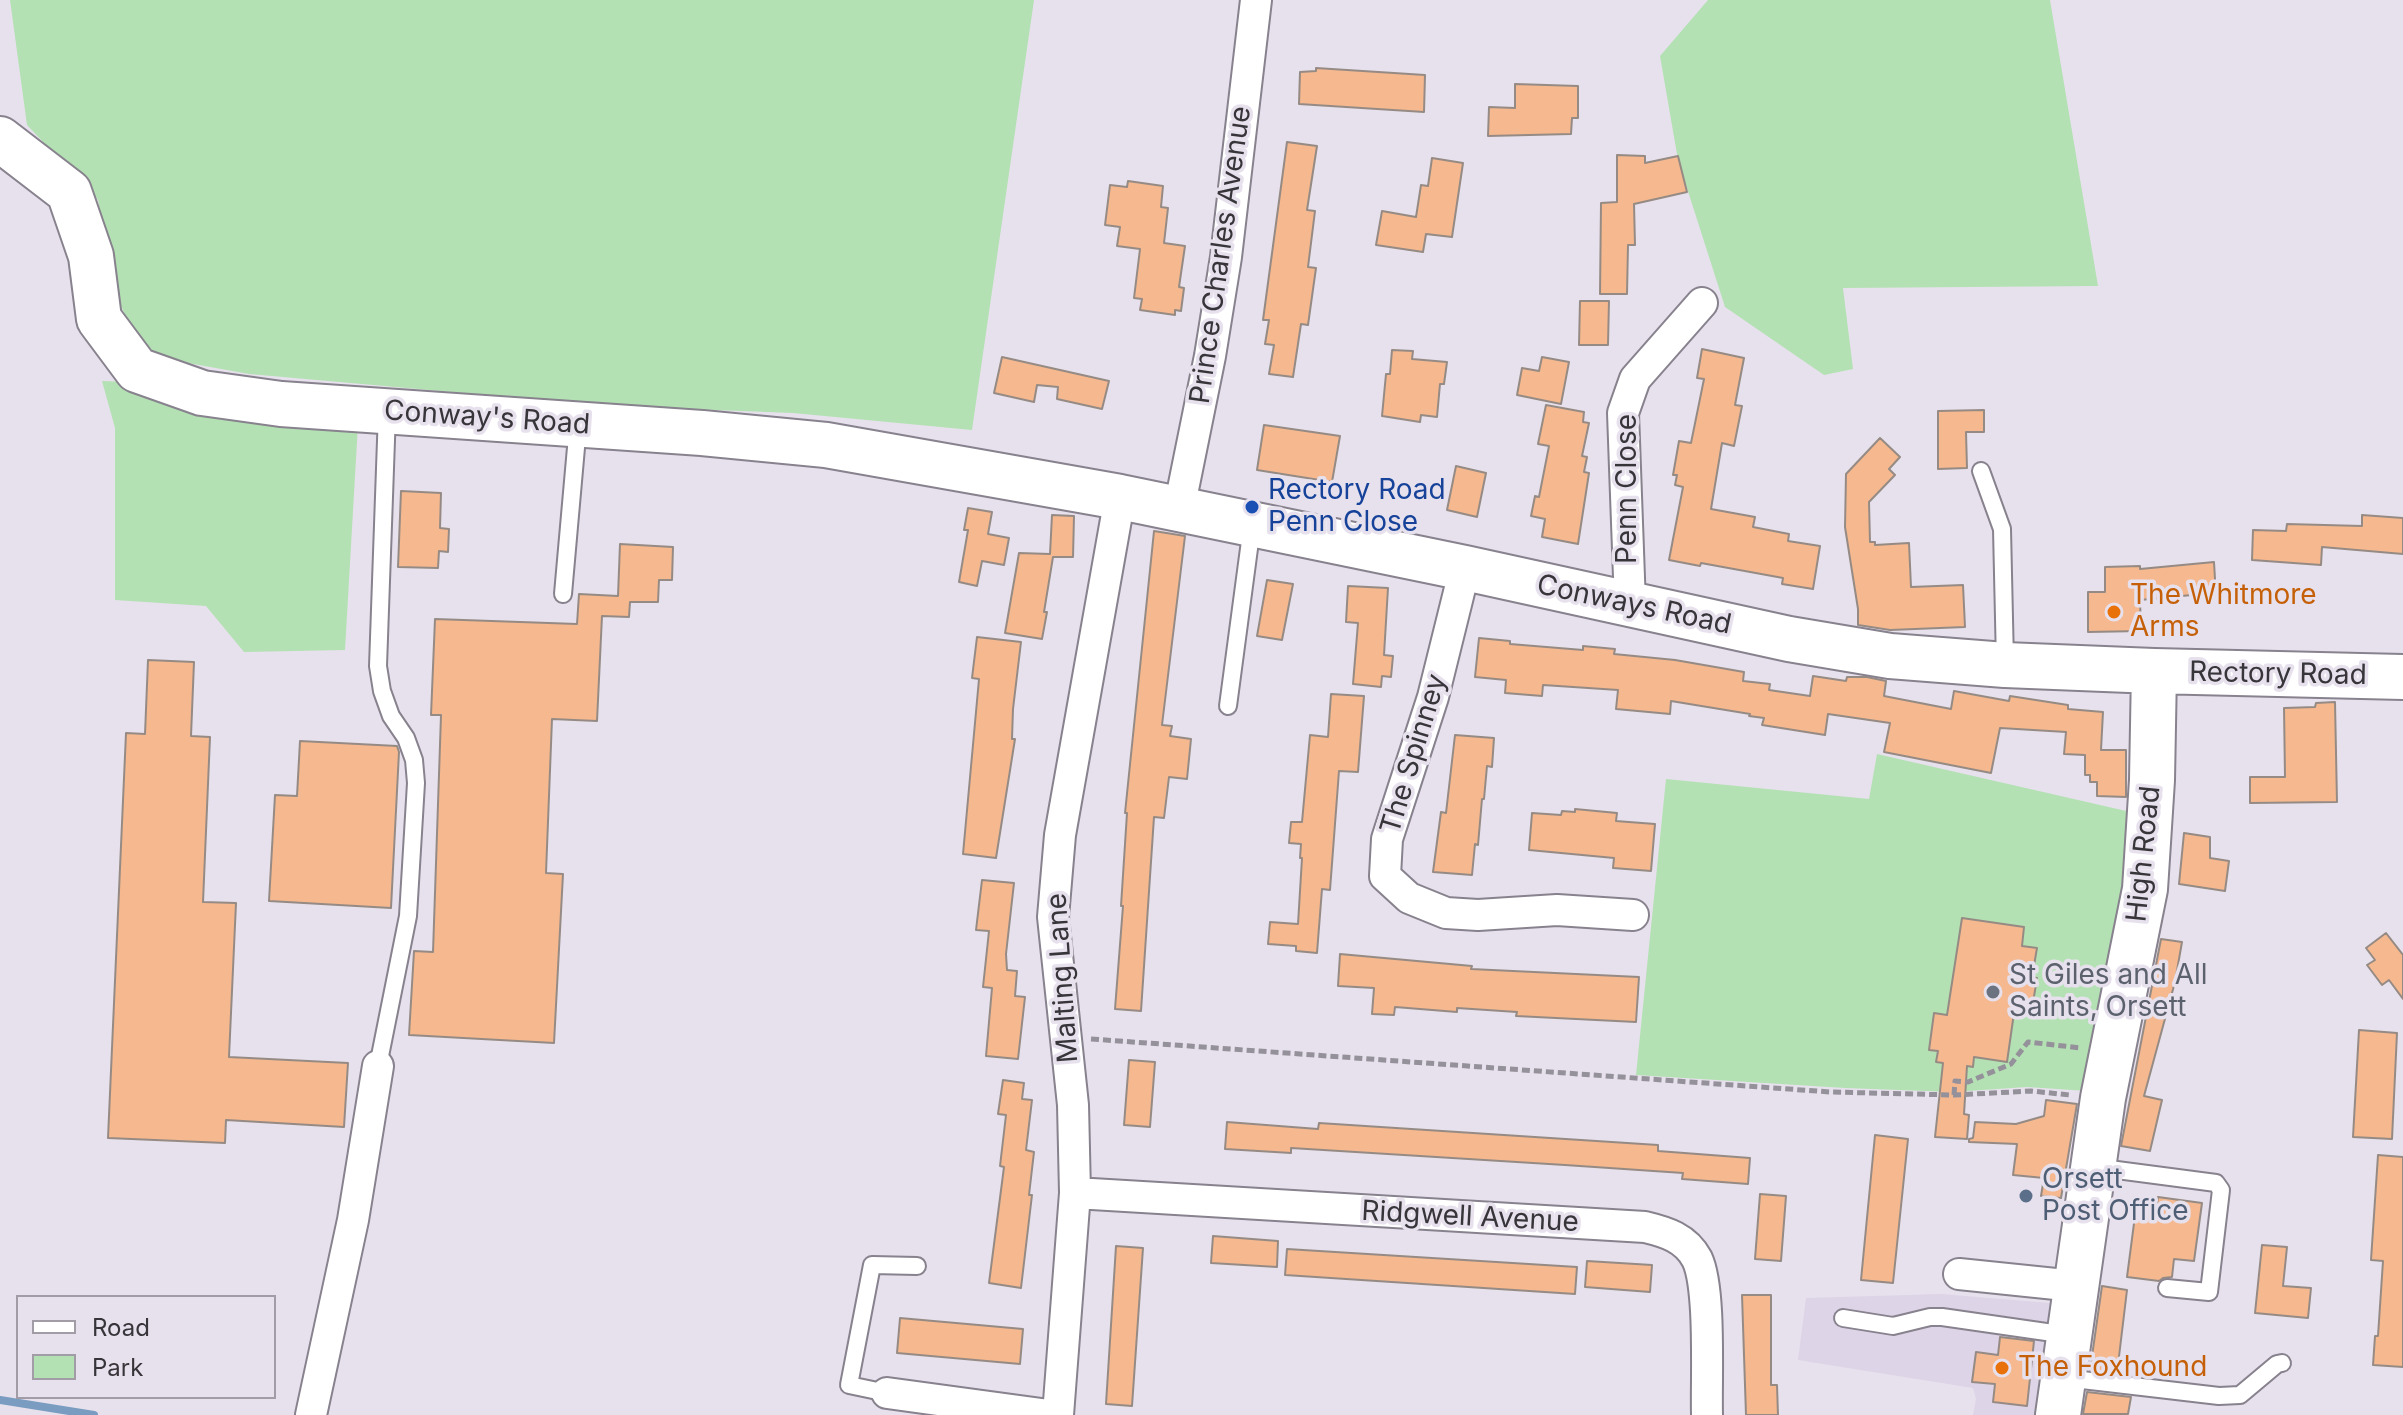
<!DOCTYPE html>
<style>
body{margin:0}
#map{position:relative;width:2403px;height:1415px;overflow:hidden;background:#e7e1ed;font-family:Inter,sans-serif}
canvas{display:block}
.legend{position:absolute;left:16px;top:1295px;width:260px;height:104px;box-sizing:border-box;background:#e7e1ed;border:2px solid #a19ca5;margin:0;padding:10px 14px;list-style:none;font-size:24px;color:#37353a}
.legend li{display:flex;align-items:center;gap:16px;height:40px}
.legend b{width:40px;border:2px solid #a19ca5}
</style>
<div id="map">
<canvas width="2403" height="1415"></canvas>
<ul class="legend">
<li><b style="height:10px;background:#fff"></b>Road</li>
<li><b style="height:22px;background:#b4e1b3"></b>Park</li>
</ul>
</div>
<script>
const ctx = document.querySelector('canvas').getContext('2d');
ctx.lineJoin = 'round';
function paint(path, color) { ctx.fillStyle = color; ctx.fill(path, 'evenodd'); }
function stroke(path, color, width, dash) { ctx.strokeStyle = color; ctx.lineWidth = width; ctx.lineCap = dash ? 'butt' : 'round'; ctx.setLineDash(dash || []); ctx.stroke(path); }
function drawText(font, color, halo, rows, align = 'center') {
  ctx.font = font + ' Inter,sans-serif'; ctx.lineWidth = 7; ctx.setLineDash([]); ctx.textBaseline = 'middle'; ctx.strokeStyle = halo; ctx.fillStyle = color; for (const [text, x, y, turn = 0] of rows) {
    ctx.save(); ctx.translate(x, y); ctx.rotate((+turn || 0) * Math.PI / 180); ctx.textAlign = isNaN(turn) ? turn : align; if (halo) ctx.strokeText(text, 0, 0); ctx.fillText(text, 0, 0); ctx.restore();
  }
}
const built = new Path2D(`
 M 1941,1294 L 2050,1303 L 2037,1415 L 1973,1415 L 1976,1399 L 1973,1388 L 1798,1360 L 1806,1298 Z`);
const green = new Path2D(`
 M 10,0 L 1034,0 L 972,430 L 793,413 L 610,406 L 249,374 L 166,359 L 139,341 L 116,297 L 98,200 L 27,125 Z
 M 1708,0 L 2050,0 L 2098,286 L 1843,288 L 1853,369 L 1824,375 L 1725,307 L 1678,160 L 1660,56 Z
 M 102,381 L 130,382 L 358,424 L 345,650 L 244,652 L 206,606 L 115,600 L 115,428 Z
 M 1877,754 L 2135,813 L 2087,1091 L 2027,1087 L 1953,1092 L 1845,1088 L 1636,1075 L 1666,779 L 1869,799 Z`);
const stream = new Path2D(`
 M 0,1400 L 94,1415`);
const building = new Path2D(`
 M 1316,68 L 1425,75 L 1424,112 L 1299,104 L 1300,72 L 1316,71 Z
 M 1515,84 L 1578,86 L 1578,118 L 1572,118 L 1571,134 L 1488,136 L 1489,107 L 1515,108 Z
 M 1287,142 L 1317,146 L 1307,210 L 1315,211 L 1308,267 L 1316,268 L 1308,325 L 1301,324 L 1293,377 L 1269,374 L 1274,345 L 1265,344 L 1269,320 L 1263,320 Z
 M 1617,155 L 1645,156 L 1645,163 L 1678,156 L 1687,192 L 1634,204 L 1635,245 L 1628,245 L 1627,294 L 1600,294 L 1601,203 L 1617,202 Z
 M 1432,158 L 1463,163 L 1452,237 L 1426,234 L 1423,252 L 1376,245 L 1382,211 L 1416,217 L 1421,185 L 1428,186 Z
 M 1128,181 L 1163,186 L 1161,207 L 1168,208 L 1164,243 L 1185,246 L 1179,287 L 1184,288 L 1181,311 L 1175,310 L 1175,315 L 1140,310 L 1142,299 L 1134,298 L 1140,249 L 1117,246 L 1120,227 L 1105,225 L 1110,185 L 1127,187 Z
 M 1580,301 L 1609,301 L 1608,345 L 1579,345 Z
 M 1702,349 L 1744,358 L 1735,405 L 1742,406 L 1734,446 L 1722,443 L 1711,509 L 1755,517 L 1753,527 L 1789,534 L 1788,541 L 1820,546 L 1813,589 L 1782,584 L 1783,578 L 1701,563 L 1700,566 L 1669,560 L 1683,487 L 1675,485 L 1677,475 L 1673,475 L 1679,441 L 1691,443 L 1704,379 L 1697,378 Z
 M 1392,350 L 1413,351 L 1412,359 L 1447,362 L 1444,384 L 1440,384 L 1437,417 L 1421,415 L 1420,422 L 1382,416 L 1386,374 L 1390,374 Z
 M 1002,357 L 1109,381 L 1102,409 L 1057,399 L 1058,387 L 1037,385 L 1034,402 L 994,393 Z
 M 1542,357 L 1569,362 L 1561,404 L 1517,395 L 1522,368 L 1539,371 Z
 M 1546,405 L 1584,412 L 1583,422 L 1589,423 L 1582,456 L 1587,457 L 1584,472 L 1589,473 L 1578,544 L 1542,537 L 1545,519 L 1531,516 L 1535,496 L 1539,497 L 1549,446 L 1538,444 Z
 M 1984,410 L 1984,432 L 1966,432 L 1967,468 L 1938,469 L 1938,411 Z
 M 1264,425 L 1340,436 L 1332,482 L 1257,470 Z
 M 1880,438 L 1900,457 L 1889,469 L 1895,475 L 1869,502 L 1870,542 L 1875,542 L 1875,545 L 1909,543 L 1911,587 L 1963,585 L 1965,627 L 1890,630 L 1858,625 L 1858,609 L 1845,527 L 1846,474 Z
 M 1456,466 L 1486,473 L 1477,517 L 1447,510 Z
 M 401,491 L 441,493 L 440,528 L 449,529 L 448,552 L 439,551 L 438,568 L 398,567 Z
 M 968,508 L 992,512 L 988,534 L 1009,538 L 1004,565 L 982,561 L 977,586 L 959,582 L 968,530 L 964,530 Z
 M 1052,515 L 1074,516 L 1073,557 L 1053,557 L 1044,612 L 1047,612 L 1042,639 L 1005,633 L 1019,553 L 1050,554 Z
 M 2362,515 L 2403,518 L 2403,554 L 2322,547 L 2321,565 L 2252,560 L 2253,530 L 2286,531 L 2287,524 L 2362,526 Z
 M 1154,531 L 1185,536 L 1162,725 L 1172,726 L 1170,736 L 1191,739 L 1187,779 L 1169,777 L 1164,818 L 1154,817 L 1141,1011 L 1115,1009 L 1123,906 L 1121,906 L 1127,813 L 1125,813 Z
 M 620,544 L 673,547 L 672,580 L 659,580 L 658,602 L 630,602 L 629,617 L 602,616 L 597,721 L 552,719 L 546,873 L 563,874 L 554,1043 L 409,1035 L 414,951 L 433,952 L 441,715 L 431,715 L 435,619 L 577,624 L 579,594 L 618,596 Z
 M 2214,562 L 2216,596 L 2193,598 L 2192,595 L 2140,600 L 2141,631 L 2088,632 L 2088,592 L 2105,592 L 2105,567 L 2140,566 L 2140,569 Z
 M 1267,580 L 1293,584 L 1282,640 L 1257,636 Z
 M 1348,586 L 1388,588 L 1384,655 L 1393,656 L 1391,677 L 1382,676 L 1381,687 L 1353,684 L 1358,623 L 1346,622 Z
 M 977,637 L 1021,642 L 1013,709 L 1012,739 L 1015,739 L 996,858 L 963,854 L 979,679 L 972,678 Z
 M 1479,638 L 1510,641 L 1510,644 L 1583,650 L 1583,646 L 1615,649 L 1614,654 L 1675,660 L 1744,672 L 1743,681 L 1770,684 L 1769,690 L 1810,696 L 1813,676 L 1846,681 L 1847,677 L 1867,677 L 1886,681 L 1884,696 L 1951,709 L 1954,691 L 2009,701 L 2010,696 L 2068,705 L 2068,709 L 2103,712 L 2101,750 L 2126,750 L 2126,797 L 2097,796 L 2097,782 L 2090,782 L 2090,775 L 2085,775 L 2085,755 L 2064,754 L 2066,732 L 2000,728 L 1991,773 L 1884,752 L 1890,723 L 1828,714 L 1825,735 L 1762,725 L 1764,718 L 1749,716 L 1750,714 L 1671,701 L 1670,714 L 1616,709 L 1618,690 L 1543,685 L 1542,696 L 1505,693 L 1506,680 L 1475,677 Z
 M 148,660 L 194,662 L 191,736 L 210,737 L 203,902 L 236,903 L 229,1057 L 348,1063 L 344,1127 L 226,1120 L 225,1143 L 108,1138 L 126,733 L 145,734 Z
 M 1331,694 L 1364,696 L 1358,772 L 1339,771 L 1330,890 L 1322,889 L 1317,953 L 1296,951 L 1296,946 L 1268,944 L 1270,922 L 1298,924 L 1302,858 L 1300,858 L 1301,844 L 1289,843 L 1291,822 L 1302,822 L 1310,735 L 1328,737 Z
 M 2335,702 L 2337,802 L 2250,803 L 2250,777 L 2285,777 L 2284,708 L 2315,707 L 2316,703 Z
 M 1455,735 L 1494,738 L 1492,767 L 1487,766 L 1484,799 L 1482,799 L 1478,845 L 1475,844 L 1472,875 L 1433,872 L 1441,812 L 1446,813 Z
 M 300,741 L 397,746 L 399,752 L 391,908 L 269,901 L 275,795 L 297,796 Z
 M 1575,809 L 1617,813 L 1616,821 L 1655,824 L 1651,871 L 1613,868 L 1614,858 L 1529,850 L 1532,813 L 1561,815 L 1562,811 L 1575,812 Z
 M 2184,833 L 2210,837 L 2210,858 L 2229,861 L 2225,891 L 2179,884 Z
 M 982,880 L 1014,883 L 1006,954 L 1007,970 L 1017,971 L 1015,996 L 1025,997 L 1018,1059 L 986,1056 L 992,988 L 983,987 L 989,931 L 976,930 Z
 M 1962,918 L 2024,927 L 2022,946 L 2037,948 L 2032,977 L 2037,978 L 2032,1009 L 2015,1006 L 2007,1062 L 1974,1057 L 1973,1067 L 1967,1066 L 1964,1114 L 1969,1115 L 1967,1139 L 1935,1137 L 1943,1063 L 1936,1062 L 1938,1051 L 1929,1050 L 1934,1013 L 1947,1015 Z
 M 2386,933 L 2403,955 L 2403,999 L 2389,980 L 2382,985 L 2367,965 L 2375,960 L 2366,948 Z
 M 2161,939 L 2182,942 L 2175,982 L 2144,1096 L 2162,1100 L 2150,1151 L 2121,1146 Z
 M 1340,954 L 1472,966 L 1471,969 L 1639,977 L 1636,1022 L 1516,1016 L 1517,1012 L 1457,1008 L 1457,1012 L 1395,1007 L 1394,1015 L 1372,1014 L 1374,988 L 1338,986 Z
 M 2359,1030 L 2397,1033 L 2392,1139 L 2353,1137 Z
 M 1129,1060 L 1155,1062 L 1150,1127 L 1124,1125 Z
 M 1003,1080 L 1024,1083 L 1022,1099 L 1032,1100 L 1026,1150 L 1034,1152 L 1029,1195 L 1032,1195 L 1021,1288 L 989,1283 L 1004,1167 L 1000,1166 L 1006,1115 L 998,1114 Z
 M 2046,1100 L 2077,1104 L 2061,1198 L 2041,1196 L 2044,1178 L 2013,1175 L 2017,1144 L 1969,1142 L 1969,1139 L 1973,1138 L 1975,1122 L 2016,1124 L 2044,1116 Z
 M 1227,1122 L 1318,1129 L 1319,1123 L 1658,1145 L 1658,1151 L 1750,1158 L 1748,1184 L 1682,1179 L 1683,1173 L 1565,1165 L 1291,1148 L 1291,1153 L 1225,1149 Z
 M 1875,1135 L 1908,1139 L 1893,1283 L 1861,1280 Z
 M 2378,1155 L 2403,1157 L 2403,1367 L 2373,1365 L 2375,1336 L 2378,1336 L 2383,1261 L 2371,1260 Z
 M 1760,1194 L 1786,1196 L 1781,1261 L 1755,1259 Z
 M 2158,1197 L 2202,1203 L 2194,1261 L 2174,1259 L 2172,1277 L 2163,1278 L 2159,1281 L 2127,1277 L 2136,1208 L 2156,1210 Z
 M 1213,1236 L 1278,1241 L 1277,1267 L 1211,1263 Z
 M 2262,1245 L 2287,1247 L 2283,1286 L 2311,1288 L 2308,1318 L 2255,1313 Z
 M 1116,1246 L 1143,1248 L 1132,1406 L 1106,1404 Z
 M 1287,1249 L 1577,1267 L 1575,1294 L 1285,1275 Z
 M 1587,1261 L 1652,1265 L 1650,1292 L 1585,1287 Z
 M 2102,1286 L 2127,1290 L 2117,1373 L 2090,1370 Z
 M 1742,1295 L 1771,1295 L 1771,1385 L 1777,1385 L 1778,1415 L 1746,1415 Z
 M 900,1318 L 1023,1329 L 1020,1364 L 897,1353 Z
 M 2000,1337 L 2034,1341 L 2027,1406 L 1993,1402 L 1995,1384 L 1972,1382 L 1976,1352 L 1998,1355 Z
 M 2087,1392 L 2131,1397 L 2128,1414 L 2083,1414 Z`);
const path = new Path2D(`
 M 1091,1039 L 1830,1092 L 1954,1095 L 2031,1091 L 2070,1095
 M 1954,1095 L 1955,1081 L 1968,1082 L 2011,1064 L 2028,1042 L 2081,1048`);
const lane = new Path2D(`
 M 1981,471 L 2002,529 L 2005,663
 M 563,594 L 578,425
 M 1228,706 L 1252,526
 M 378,1066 L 408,916 L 416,783 L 414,760 L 406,738 L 391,716 L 382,691 L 378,666 L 387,412
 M 2094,1167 L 2216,1183 L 2221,1190 L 2209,1292 L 2167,1288
 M 1843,1318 L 1893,1326 L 1930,1317 L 1942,1317 L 2067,1335
 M 2065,1378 L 2219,1396 L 2240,1395 L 2277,1364 L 2282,1363
 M 887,1393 L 849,1385 L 872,1265 L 917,1266`);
const street = new Path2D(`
 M 1179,509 L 1210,356 L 1226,257 L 1256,0
 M 1465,568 L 1433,697 L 1387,839 L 1385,876 L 1409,898 L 1446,913 L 1478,915 L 1557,910 L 1633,915
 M 1630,605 L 1623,413 L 1635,379 L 1702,303
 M 1075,1193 L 1645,1227 C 1666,1232 1686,1238 1697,1259 C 1711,1288 1706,1379 1707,1415
 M 1959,1274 L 2075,1286
 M 887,1393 L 1049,1415
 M 311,1415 L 353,1220 L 378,1066
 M 1058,1415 L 1075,1193 L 1073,1105 L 1053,917 L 1060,835 L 1120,497`);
const secondary = new Path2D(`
 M 0,139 L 69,192 L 91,256 L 99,319 L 137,370 L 202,393 L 281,404 L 702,433 L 826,445 L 1120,497 L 1465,568 L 1789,639 L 1890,656 L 2005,665 L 2154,671 L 2403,677
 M 2058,1415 L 2103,1098 L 2145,889 L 2152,780 L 2154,671`);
const markers = [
 [1252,507,8,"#1a4fb4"],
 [2114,612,8,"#e8710a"],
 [1993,992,8,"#6b7280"],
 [2026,1196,8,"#5c6f8a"],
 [2002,1368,8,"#e8710a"]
];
const streetNames = [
 ["Prince Charles Avenue",1221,255,-82],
 ["Conway's Road",487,418,4],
 ["Penn Close",1628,489,-90],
 ["Conways Road",1634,605,12],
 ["Rectory Road",2278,674,1],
 ["The Spinney",1414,754,-73],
 ["High Road",2144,854,-84],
 ["Malting Lane",1063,978,-94],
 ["Ridgwell Avenue",1470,1217,3]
];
const transitNames = [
 ["Rectory Road",1268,491],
 ["Penn Close",1268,523]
];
const foodNames = [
 ["The Whitmore",2130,596],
 ["Arms",2130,628],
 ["The Foxhound",2018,1368]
];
const worshipNames = [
 ["St Giles and All",2009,976],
 ["Saints, Orsett",2009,1008]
];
const serviceNames = [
 ["Orsett",2042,1180],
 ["Post Office",2042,1212]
];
paint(built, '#ddd4e7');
paint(green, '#b4e1b3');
stroke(stream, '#799cc0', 8);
paint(building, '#f5b88f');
stroke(building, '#968b84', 2);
stroke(lane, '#87828d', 20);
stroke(street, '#87828d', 34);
stroke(secondary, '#87828d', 48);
stroke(path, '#95919a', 5, [8, 4]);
stroke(lane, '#fff', 16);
stroke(street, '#fff', 30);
stroke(secondary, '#fff', 44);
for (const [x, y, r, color] of markers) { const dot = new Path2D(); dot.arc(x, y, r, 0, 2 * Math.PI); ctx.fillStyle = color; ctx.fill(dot); stroke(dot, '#e7e1ed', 3); }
drawText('28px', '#37353a', '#e7e1ed', streetNames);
drawText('28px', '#164399', '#e7e1ed', transitNames, 'left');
drawText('28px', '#c56008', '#e7e1ed', foodNames, 'left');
drawText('28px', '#5b616d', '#e7e1ed', worshipNames, 'left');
drawText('28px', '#4e5e75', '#e7e1ed', serviceNames, 'left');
</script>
